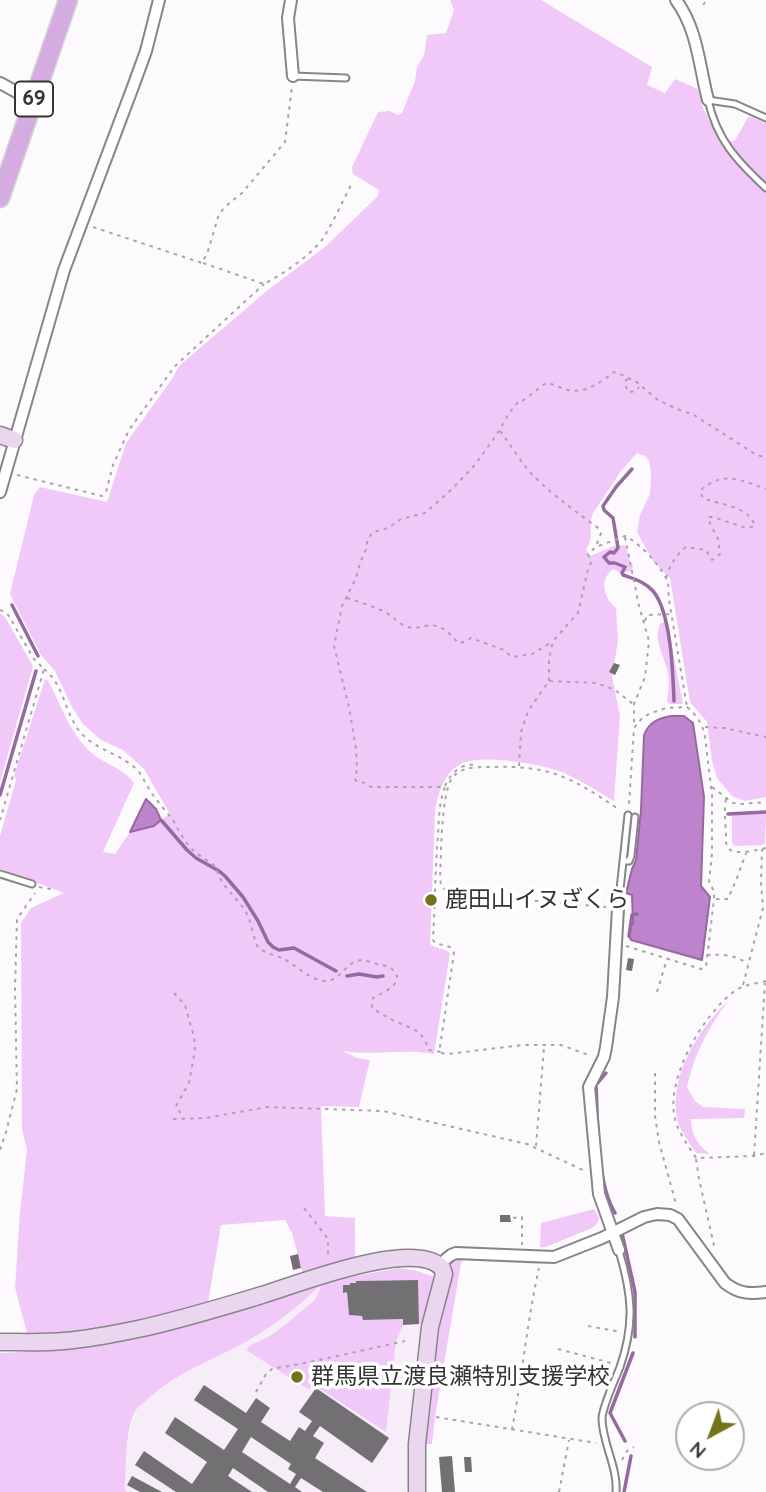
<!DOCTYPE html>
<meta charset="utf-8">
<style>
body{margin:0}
#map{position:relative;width:766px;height:1492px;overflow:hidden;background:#fdfafe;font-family:Quicksand,sans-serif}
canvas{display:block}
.north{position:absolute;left:675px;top:1401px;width:70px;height:70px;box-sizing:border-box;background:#fff;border:2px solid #aeadae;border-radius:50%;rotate:221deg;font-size:19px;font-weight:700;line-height:28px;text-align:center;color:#343335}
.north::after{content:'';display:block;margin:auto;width:24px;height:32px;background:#737317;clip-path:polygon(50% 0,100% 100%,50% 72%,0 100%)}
</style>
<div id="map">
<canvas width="766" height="1492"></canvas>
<div class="north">N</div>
</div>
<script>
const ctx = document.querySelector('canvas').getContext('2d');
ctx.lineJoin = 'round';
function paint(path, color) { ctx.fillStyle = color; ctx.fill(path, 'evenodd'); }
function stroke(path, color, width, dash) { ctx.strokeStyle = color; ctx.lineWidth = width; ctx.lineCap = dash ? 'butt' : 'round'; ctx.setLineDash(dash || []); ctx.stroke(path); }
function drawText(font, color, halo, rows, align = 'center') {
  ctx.font = font + ' Quicksand,"Noto Sans JP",sans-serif'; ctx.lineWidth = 7; ctx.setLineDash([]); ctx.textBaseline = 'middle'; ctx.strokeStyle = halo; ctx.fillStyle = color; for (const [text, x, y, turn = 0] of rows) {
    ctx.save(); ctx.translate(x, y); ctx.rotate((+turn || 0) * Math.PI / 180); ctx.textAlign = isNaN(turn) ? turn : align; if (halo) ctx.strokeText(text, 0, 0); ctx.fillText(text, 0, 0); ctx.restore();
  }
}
const built = new Path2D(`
 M 399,1268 L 417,1271 L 435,1277 L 422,1338 L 411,1421 L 410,1482 L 406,1492 L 127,1492 L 125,1490 L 127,1449 L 130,1430 L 136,1410 L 156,1391 L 183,1374 L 258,1335 L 280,1321 L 324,1282 Z`);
const green = new Path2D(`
 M 450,0 L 541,0 L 652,67 L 647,85 L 665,93 L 675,79 L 698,89 L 703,108 L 721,144 L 735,140 L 749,116 L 766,123 L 766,797 L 745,801 L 732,796 L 717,778 L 712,761 L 707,722 L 690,702 L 670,578 L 653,561 L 637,532 L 640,515 L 650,494 L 651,474 L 649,461 L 645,456 L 637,453 L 621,471 L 593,513 C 587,528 596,533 586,550 L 590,556 L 614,546 L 625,545 C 628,552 628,559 633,566 L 632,571 L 620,573 L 614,569 C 598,578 604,599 616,608 L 618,641 L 612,676 L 620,716 L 614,801 C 597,791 580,780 562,772 C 541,764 486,755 465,762 C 445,769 438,793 435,811 L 430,944 C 436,949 444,948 450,953 L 434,1054 C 404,1048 373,1056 342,1051 L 357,1058 L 370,1060 L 359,1107 L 321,1106 L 325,1216 L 355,1218 L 355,1258 L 303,1275 L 292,1233 L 285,1220 L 221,1225 L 208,1303 L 142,1322 L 99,1331 L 28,1336 L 15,1288 L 20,1212 L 27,1150 L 22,1129 L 21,923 L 31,908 L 64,893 L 0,869 L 0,836 L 16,780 L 14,776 L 45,679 L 49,682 C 61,706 72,737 93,754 C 106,765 124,768 134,783 L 103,852 L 115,854 L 130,832 L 154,826 L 161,820 L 170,814 L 144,769 L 123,750 L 101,740 L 83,724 L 72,707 L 55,671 L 41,655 L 10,594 L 34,495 L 40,487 L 107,502 L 126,443 L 172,379 L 179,366 L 269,289 L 325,247 L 378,196 L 379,190 L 353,174 L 352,167 L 378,112 L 389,111 L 398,115 L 402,113 L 415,81 L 417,67 L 424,55 L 427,35 L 446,33 L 454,10 Z
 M 0,613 L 5,617 L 33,666 L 0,782 Z
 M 667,621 L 683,704 L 670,704 L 667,702 C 668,693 670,683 668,673 C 665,656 653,642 660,624 Z
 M 766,812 L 765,843 L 762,845 L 735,846 L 732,843 L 732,814 Z
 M 728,1001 C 708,1028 694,1055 687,1087 L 695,1101 L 703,1107 L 745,1109 L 744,1118 L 691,1119 C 691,1134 697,1145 710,1154 L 696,1153 C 689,1142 680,1131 677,1119 C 669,1075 698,1030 728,1001 Z
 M 594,1209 L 599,1218 L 597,1224 L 592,1228 L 546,1247 L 540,1247 L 541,1223 Z
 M 459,1257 L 538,1262 L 538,1264 L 463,1260 L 461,1263 L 435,1417 L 432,1444 L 422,1444 L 435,1329 L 451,1265 L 455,1259 Z
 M 399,1268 L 417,1271 L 435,1277 L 425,1321 L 419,1324 L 418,1280 L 356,1281 L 356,1283 L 350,1283 L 350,1285 L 343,1285 L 344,1292 L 347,1292 L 349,1315 L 362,1316 L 363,1320 L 403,1319 L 403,1325 L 396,1341 L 386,1432 L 317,1387 L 308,1389 L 246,1350 L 251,1345 L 268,1337 L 281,1328 L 315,1300 L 322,1284 C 302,1302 283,1320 259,1334 C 223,1357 180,1369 148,1399 C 145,1402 139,1406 136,1410 C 125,1428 126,1469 125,1490 L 127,1492 L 0,1492 L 0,1353 L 61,1350 L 142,1336 L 240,1310 L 282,1295 L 324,1282 Z`);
const water = new Path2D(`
 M 671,716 L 684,716 L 693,723 L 704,797 L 701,886 L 710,897 L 702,960 L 631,940 L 629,936 L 631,925 L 633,924 L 632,895 L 626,893 L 632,869 L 636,860 L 641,810 L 644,735 C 649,722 659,718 671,716 Z
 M 146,799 L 156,809 L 161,820 L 154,826 L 130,832 Z`);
const stream = new Path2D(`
 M 632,469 L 616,487 L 603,506 L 604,510 L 613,518 L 618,548 L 614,553 L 610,552 L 604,557 L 609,563 L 615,563 L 625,567 L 622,573 L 623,575 C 634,579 645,582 653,591 C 671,612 673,673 674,701
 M 12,605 L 38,656
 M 0,795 L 36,671
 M 728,814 L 766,812
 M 161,820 L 187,850 L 196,858 L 219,871 L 225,876 L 243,897 L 258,921 L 268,942 L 273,947 L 279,950 L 294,948 L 336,971
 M 629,936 L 632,915 L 637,914
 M 347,976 L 359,974 L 377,977 L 383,976
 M 606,1073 L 596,1085 C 598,1122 596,1181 615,1213
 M 622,1233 L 635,1292 L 635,1337
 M 625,1441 L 610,1413 L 633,1353
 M 624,1492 L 631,1456`);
const building = new Path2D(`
 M 614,663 L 620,665 L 615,675 L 609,672 Z
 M 628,958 L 634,959 L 632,971 L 626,970 Z
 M 500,1215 L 510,1215 L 511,1222 L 500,1222 Z
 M 298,1254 L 301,1268 L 293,1270 L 290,1256 Z
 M 418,1280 L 419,1324 L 403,1325 L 403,1319 L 363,1320 L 362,1316 L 349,1315 L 347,1292 L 343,1293 L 343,1285 L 350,1285 L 350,1283 L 356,1283 L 356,1281 Z
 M 204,1385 L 246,1413 L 256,1398 L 270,1408 L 261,1422 L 290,1441 L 299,1427 L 305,1431 L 312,1421 L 299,1412 L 316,1388 L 389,1438 L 372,1463 L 320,1426 L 313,1436 L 324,1443 L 315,1458 L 367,1492 L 323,1492 L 301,1478 L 295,1487 L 302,1492 L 268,1492 L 233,1468 L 228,1476 L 252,1492 L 176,1492 L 135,1465 L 144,1451 L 192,1484 L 207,1462 L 165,1433 L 175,1417 L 224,1450 L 238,1429 L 194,1400 ZM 251,1437 L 291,1464 L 288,1469 L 296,1474 L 290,1484 L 242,1452 Z
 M 452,1456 L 455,1492 L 442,1492 L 439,1457 Z
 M 464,1457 L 471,1457 L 472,1472 L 465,1472 Z
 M 132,1476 L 162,1492 L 140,1492 L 127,1485 Z`);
const path = new Path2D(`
 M 703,5 L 707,0
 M 93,227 L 202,263 L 208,251 L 219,214 L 226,206 L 242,193 L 285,142 L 292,87
 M 203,263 L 264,284 C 283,274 312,255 324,237 C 334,220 343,201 352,183
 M 628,379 L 625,381 L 627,391 L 630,392 C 634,391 637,391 639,387
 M 500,431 C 510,444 519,459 529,471 C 549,493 574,510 598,528 L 601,533 L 596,546
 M 17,475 L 102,496 L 106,492 L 113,465 L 129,430 L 175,366 L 264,284
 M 625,537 L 639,606 L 649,641 L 645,677 L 634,704 L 634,726
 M 666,578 C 670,565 676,555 686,547 L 706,550 L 712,560 L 720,554 L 718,539 L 708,519 L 709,517 L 713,517 L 746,528 L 755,526 C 749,506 720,505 703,498 L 700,491 C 722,470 741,480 766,489
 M 347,598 C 359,602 373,606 385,612 C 393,616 398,624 408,627 C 414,629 419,627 425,626 C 440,623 449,632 458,643 L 465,642 L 471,638 L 504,650 L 512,657 L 532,654 L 552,642
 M 0,610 L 7,613 L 34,659 L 44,669 L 0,820
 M 645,621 L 647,615 L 669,614
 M 44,669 C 64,684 65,715 81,733 C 97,751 123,754 139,772 C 144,779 148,788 153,795 C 159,804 167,812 173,820 C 179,831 185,843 194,851 C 201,857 209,861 216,867 C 221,889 239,897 248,916 C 251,923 255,943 258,947 C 264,953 275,955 282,958 C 295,964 311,981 325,981 C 340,981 344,966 356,961 C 362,959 371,962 377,964 C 382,965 388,966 392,969 C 408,983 382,993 373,998 L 372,1008 C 380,1013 388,1018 397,1022 C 415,1030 421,1029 429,1050 L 441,1052 L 440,1047 L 454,953 L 450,947 L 435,943 L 433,940 C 435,905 435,870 438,835 C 439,819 439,802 445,787 L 371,787 L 362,782 L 357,782 L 355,779 L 357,769 L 356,749 L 349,707 L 334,646 L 342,606 L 356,578 L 360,563 L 367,547 L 367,540 L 373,532 L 388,528 L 401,519 L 425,513 L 451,490 L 474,466 L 497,434 L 510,412 L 518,402 L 521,402 L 546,383 C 554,384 560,388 568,390 C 585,394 601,382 614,372 L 618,373 L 638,383 L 658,400 L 677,409 L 694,415 L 755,454 L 766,458
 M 549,681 L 549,659 L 553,641 L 578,613 L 588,569 L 591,563 L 588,554 L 596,547 L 625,536 C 638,541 664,569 668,583 C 669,588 668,595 669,600 L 687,707
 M 705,727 L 724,728 L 766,737
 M 519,766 L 521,732 L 528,711 L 549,681 L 597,683 L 615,690 L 633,704
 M 445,786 C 451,772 464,761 478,766
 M 712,787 L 733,803 L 741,804 L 766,802
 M 726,799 C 724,810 725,820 726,832 C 726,836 725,844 728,848 C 734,856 758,850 766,848
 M 39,887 L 55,890
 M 716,899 L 728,899 L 737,878 L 746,853
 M 606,907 L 449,893 C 443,889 441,886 440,879 C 441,857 441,794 452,778 C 462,766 478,767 492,767 C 551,765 572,778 620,810
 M 626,946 L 701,969 L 706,967 L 714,899 L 714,891 L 709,882 L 712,854 L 712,795 L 705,736 C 702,723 697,716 687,707 L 666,708 L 651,713 L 643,717 L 634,728 L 629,805
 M 707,955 C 722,954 736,955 748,964
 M 766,981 C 756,984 744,984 735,991 C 703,1014 665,1079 675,1119 C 679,1134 688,1145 696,1158 L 754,1156 L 766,1153
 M 743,985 L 763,908 L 761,882 L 762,849
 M 657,992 L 667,959
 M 174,993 L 185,1005 L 194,1037 L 195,1050 L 189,1083 L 176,1106 L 183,1117
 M 441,1053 L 448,1054 L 523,1045 L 561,1045 L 591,1056
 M 655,1073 L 655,1116 L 659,1142 L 676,1204
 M 173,1119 L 206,1118 L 267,1107 L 383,1111 L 527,1144 L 585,1171
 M 536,1146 L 544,1047
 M 0,1150 L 6,1132 L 17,1089 L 15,989 L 17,919 L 35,893
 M 754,1155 L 765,983
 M 696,1159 L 699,1179 L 715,1250
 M 304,1208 L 328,1239 L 328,1258
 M 513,1218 L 522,1217 L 522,1245
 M 588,1326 L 621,1332
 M 558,1349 L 611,1363
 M 256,1392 L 266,1374 L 272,1369 L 310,1362 L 405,1341
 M 436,1417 L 596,1443
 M 512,1430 C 522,1376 527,1322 539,1268
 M 622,1460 L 627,1451 L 634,1447
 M 559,1492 L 569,1440`);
const lane = new Path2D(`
 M 293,76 L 346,78
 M 766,118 L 735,104 L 708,100 C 717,140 737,161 766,188
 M 624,861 L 629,861 L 631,856 L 635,817
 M 0,874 L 32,884
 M 618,908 L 628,815
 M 616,1492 C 618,1467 602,1443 602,1418 C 603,1405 615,1380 620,1367 C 635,1324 632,1294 619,1251`);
const street = new Path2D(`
 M 291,0 L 288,18 L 293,76
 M 676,0 C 698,30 699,66 708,100
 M 0,83 L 33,101
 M 0,492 L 64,270 L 134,84 L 146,51 L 159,0
 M 618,908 L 613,997 L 606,1047 L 604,1057 L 589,1087 L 599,1194 L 619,1250
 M 440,1264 L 451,1255 L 456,1253 L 554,1257 L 602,1238 L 644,1217 L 657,1214 L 670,1215 L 678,1219 L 725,1283 C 739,1294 750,1294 766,1292`);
const secondary = new Path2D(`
 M 0,435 L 14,440
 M 0,1342 C 21,1342 43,1343 64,1341 C 89,1339 114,1334 138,1329 C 180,1320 222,1307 262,1295 C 298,1284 414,1238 442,1268 L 444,1274 L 430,1327 L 417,1444 L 417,1492`);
const primary = new Path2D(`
 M 0,198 L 68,0`);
const markers = [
 [431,900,7,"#737317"],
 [297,1377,7,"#737317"]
];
const shields = [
 [34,99,38]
];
const shieldNames = [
 ["69",34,99]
];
const poiNames = [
 ["鹿田山イヌざくら",445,900],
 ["群馬県立渡良瀬特別支援学校",311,1377]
];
paint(built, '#f6edf8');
paint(green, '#f0c9f9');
paint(water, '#be83cd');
stroke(water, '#956b9f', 2);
stroke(stream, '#956b9f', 3.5);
paint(building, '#737074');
stroke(lane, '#888588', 9);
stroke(street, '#888588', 14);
stroke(secondary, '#888588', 19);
stroke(primary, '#d6d6d7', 21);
stroke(path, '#a8a5a9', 2, [3.5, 5]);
stroke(lane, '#fff', 5);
stroke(street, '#fff', 10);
stroke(secondary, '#ead6ef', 16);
stroke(primary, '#d5acdf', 18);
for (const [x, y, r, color] of markers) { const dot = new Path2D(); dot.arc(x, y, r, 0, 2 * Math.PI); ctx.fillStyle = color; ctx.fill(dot); stroke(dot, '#fff', 2.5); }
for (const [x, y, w] of shields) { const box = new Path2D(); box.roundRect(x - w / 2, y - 17.5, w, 35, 5); ctx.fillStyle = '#fff'; ctx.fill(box); stroke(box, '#343335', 2); }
drawText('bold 21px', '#343335', null, shieldNames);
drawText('23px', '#343335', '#fff', poiNames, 'left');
</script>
